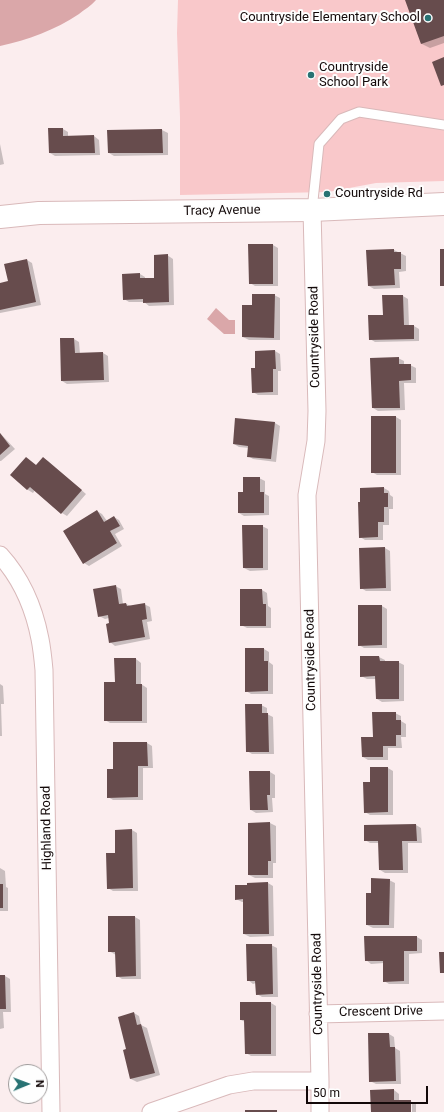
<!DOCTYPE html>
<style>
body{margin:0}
#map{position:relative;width:444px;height:1112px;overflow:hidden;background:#fbedee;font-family:Roboto,sans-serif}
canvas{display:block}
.north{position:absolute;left:8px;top:1064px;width:40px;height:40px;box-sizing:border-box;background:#fefefe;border:1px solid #a09c9c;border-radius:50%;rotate:89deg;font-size:11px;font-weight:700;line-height:16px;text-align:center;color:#130909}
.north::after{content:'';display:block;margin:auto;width:14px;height:18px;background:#287273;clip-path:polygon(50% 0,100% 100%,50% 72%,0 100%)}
.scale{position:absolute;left:306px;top:1086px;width:122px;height:18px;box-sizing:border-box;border:2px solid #130909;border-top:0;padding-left:5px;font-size:12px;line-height:14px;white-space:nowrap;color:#130909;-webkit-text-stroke:3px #fefefe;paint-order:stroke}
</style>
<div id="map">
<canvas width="444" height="1112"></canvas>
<div class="north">N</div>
<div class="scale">50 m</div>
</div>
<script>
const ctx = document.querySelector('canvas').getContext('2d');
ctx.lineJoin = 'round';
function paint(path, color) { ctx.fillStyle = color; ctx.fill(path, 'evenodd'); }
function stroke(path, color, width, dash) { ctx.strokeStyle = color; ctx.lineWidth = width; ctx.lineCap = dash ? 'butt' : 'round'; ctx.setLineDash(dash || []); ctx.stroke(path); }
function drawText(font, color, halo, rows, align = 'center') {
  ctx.font = font + ' Roboto,sans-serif'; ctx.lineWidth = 4; ctx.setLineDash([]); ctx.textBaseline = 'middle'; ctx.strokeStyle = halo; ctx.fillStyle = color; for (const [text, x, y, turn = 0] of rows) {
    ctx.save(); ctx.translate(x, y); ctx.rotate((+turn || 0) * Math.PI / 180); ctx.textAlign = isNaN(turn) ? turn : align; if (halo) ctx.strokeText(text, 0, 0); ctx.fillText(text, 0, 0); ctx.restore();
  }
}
const green = new Path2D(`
 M 178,0 L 444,0 L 444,181 L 376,183 L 328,192 L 180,195 L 180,117 L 177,33 Z`);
const water = new Path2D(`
 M 0,0 L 96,0 C 91,6 85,9 79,14 C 55,30 28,40 0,46 Z
 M 216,308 L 229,320 L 235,320 L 235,334 L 224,334 L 207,319 Z`);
const shadow = new Path2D(`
 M 406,0 L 444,0 L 444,43 L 430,48 L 422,44 Z
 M 63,129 L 68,132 L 68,137 L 94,136 L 99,140 L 100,155 L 55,156 L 50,153 Z
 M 162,130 L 168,133 L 168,155 L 114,156 L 109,153 L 108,131 Z
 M 0,144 L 4,164 L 0,165 Z
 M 273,245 L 278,248 L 278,286 L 255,286 L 250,283 Z
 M 394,250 L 406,256 L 406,271 L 399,272 L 400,288 L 374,289 L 369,286 L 367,251 Z
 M 167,255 L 173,259 L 174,305 L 149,306 L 144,302 L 129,302 L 124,299 L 140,274 L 145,277 L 145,279 L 156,279 Z
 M 27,260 L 32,263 L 41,305 L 0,313 L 0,284 L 9,282 Z
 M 274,295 L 280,298 L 280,340 L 249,340 L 243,337 L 253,306 Z
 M 403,296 L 408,299 L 409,326 L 414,326 L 419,329 L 419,341 L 375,342 L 370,339 L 384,316 Z
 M 74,339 L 79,342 L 80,354 L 103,353 L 108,356 L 109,382 L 67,384 L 62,381 Z
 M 275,351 L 280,354 L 281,371 L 278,371 L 278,395 L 258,395 L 253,392 L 257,369 Z
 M 398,358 L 404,361 L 404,365 L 410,365 L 416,368 L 416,383 L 404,383 L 405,410 L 378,411 L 373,408 Z
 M 396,417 L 401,420 L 401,475 L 377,475 L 372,472 Z
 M 236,419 L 275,423 L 280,426 L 276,462 L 253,459 L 248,456 L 249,448 L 239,447 L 234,444 Z
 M 0,433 L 15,449 L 1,461 L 0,461 Z
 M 26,458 L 36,466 L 43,458 L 48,461 L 86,494 L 67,516 L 62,513 L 35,490 L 33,493 L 28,490 L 11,475 Z
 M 259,478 L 265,481 L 265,494 L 269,496 L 269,515 L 244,516 L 239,513 L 244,493 Z
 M 384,488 L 389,491 L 390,495 L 393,497 L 393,509 L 389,509 L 389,525 L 383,525 L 383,540 L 365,540 L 360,537 L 361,489 Z
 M 97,511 L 102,514 L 107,521 L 114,517 L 119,520 L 124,529 L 115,534 L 122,546 L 89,566 L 84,563 Z
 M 262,526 L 268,529 L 268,570 L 250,571 L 244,568 Z
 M 385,548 L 390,551 L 391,591 L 366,591 L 361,588 Z
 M 115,586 L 121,589 L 123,604 L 126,604 L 131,606 L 144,604 L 150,607 L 152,621 L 147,622 L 150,639 L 115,646 L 110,642 L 110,624 L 109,618 L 105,619 L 99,616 Z
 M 262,590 L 267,593 L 268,606 L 271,608 L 271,628 L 247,628 L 241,625 Z
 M 382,606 L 387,609 L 387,648 L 364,648 L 359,645 Z
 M 264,649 L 269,652 L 269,662 L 273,665 L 273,694 L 251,694 L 246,691 Z
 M 379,657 L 385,660 L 385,662 L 398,662 L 404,665 L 404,701 L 382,702 L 377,699 L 376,679 L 367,679 L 361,676 Z
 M 136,659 L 141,663 L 141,684 L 147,688 L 147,723 L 110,723 L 105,720 L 116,683 Z
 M 0,684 L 3,686 L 4,704 L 1,704 L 2,736 L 0,736 Z
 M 261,705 L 267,708 L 267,714 L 273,717 L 274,754 L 252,754 L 247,751 Z
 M 395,713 L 401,716 L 401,721 L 406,724 L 406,737 L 401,737 L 402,748 L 388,748 L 388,760 L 368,760 L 363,757 Z
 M 114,743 L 147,743 L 152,746 L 153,768 L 143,768 L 143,800 L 113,800 L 108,797 L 114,769 Z
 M 388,768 L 393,771 L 393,815 L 370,815 L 365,812 Z
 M 270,772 L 275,775 L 275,798 L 272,798 L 273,812 L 256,813 L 251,810 Z
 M 270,823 L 276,826 L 276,863 L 273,863 L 273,878 L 255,878 L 249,875 L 249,824 Z
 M 416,825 L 421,828 L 422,843 L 408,843 L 408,873 L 385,873 L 380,870 L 379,843 L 370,843 L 365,840 L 365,826 Z
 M 132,830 L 137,833 L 138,891 L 113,891 L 108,888 L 116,854 Z
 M 0,868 L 5,871 L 6,887 L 8,888 L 8,911 L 0,911 Z
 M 389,880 L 395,883 L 394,928 L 373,928 L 367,925 L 372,894 Z
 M 268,883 L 273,886 L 274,936 L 250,937 L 244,934 L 244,902 L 242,902 L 236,899 Z
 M 135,917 L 140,920 L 141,979 L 122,979 L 117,976 L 116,955 L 109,951 Z
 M 417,937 L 422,940 L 422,953 L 409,954 L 409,984 L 389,984 L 384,981 L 384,963 L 371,964 L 366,960 Z
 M 271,945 L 277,948 L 278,997 L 262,997 L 257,994 L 256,983 L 253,984 L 248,980 Z
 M 0,976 L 5,976 L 10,979 L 11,1012 L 3,1012 L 4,1028 L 0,1029 Z
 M 271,1003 L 276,1006 L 276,1056 L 251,1056 L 246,1053 L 245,1022 L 241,1020 Z
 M 134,1013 L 139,1016 L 141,1025 L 147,1028 L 160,1075 L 137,1082 L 131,1079 L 128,1050 Z
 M 389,1034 L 394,1037 L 395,1048 L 400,1051 L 401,1084 L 376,1084 L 370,1081 Z
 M 394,1090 L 399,1094 L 399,1101 L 410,1101 L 416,1104 L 416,1112 L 412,1112 L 412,1102 L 410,1102 L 410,1112 L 372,1112 Z`);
const building = new Path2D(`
 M 405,0 L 444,0 L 444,36 L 421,44 Z
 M 444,57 L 444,85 L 441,86 L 432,62 Z
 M 48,128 L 63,128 L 63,136 L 94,135 L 95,153 L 49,153 Z
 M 162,129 L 163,153 L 108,153 L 107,130 Z
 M 248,244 L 273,244 L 273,284 L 249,284 Z
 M 394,249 L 394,252 L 401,252 L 401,269 L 394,269 L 395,285 L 368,286 L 366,250 Z
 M 440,249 L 444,249 L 444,286 L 440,286 Z
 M 168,254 L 169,302 L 143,303 L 143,299 L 123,300 L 122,274 L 140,273 L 140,278 L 154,278 L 154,255 Z
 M 27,259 L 36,302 L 0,310 L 0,283 L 8,281 L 4,264 Z
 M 252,294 L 275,294 L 274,338 L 242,337 L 242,305 L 252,305 Z
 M 382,295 L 403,295 L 404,325 L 414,325 L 414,339 L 369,340 L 368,315 L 383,315 Z
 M 60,338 L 74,338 L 75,353 L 103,352 L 104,380 L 61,381 Z
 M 275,350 L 276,369 L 273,369 L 273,392 L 252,393 L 251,368 L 255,368 L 255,351 Z
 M 399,357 L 399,364 L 411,364 L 411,380 L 399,381 L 400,408 L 372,408 L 370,358 Z
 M 371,416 L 396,416 L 396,473 L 371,473 Z
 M 235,418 L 275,422 L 271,459 L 247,457 L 248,446 L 233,444 Z
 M 0,433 L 10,446 L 0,455 Z
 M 26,457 L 36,465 L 43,457 L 82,490 L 61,514 L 30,487 L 27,490 L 10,475 Z
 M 243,477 L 260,477 L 260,492 L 264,492 L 264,513 L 238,513 L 238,492 L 243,492 Z
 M 384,487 L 384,493 L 388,493 L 388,507 L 384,507 L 384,522 L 378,522 L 378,537 L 359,538 L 358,502 L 360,502 L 360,488 Z
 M 97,510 L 104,522 L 114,516 L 120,526 L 110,531 L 117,543 L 83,564 L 63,531 Z
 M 242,525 L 263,525 L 263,568 L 243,568 Z
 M 385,547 L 386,588 L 360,589 L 359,548 Z
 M 116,585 L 119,604 L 126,603 L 127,606 L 145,603 L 147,619 L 142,620 L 145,637 L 109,643 L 106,624 L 109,623 L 108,615 L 98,617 L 93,589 Z
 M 240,589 L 262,589 L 263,604 L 266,604 L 266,626 L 240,626 Z
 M 358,605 L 382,605 L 382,645 L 358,646 Z
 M 245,648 L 264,648 L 264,661 L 268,661 L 268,691 L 245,692 Z
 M 360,656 L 379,656 L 380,661 L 399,661 L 399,699 L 376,699 L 375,676 L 360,677 Z
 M 114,658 L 136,658 L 136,684 L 142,684 L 142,721 L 104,721 L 104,682 L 115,682 Z
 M 245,704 L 262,704 L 262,713 L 268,713 L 269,752 L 246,752 Z
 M 372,712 L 396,712 L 396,720 L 401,720 L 401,735 L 396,735 L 396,746 L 383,746 L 383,757 L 362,757 L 361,737 L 373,737 Z
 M 113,742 L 147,742 L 148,766 L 138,766 L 138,797 L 107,798 L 107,769 L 113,769 Z
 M 370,767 L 388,767 L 388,812 L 364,813 L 363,782 L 370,782 Z
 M 249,771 L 270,771 L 270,795 L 267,795 L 268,810 L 250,810 Z
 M 270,822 L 271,861 L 268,861 L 268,875 L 248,875 L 248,823 Z
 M 416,824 L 417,841 L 402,841 L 403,870 L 379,870 L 378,841 L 364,841 L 364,825 Z
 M 132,829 L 133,888 L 107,889 L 106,853 L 115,853 L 115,830 Z
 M 371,878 L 390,879 L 389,925 L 366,925 L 366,893 L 371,893 Z
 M 268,882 L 269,934 L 243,934 L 243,899 L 235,900 L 235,885 L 247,885 L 247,883 Z
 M 0,884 L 3,884 L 3,908 L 0,908 Z
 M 108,916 L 135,916 L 136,976 L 116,977 L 115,952 L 108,952 Z
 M 364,936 L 417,936 L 417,951 L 404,951 L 404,981 L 383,982 L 383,961 L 365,961 Z
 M 246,944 L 272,944 L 273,994 L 256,995 L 255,981 L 247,981 Z
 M 439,952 L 444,952 L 444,973 L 440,973 Z
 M 0,975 L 5,975 L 6,1009 L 0,1009 Z
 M 240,1002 L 271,1002 L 271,1054 L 245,1054 L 244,1020 L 240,1020 Z
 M 134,1012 L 137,1025 L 141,1024 L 155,1073 L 130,1079 L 123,1050 L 126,1049 L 118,1017 Z
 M 368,1033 L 389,1033 L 390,1047 L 395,1047 L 396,1081 L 369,1082 Z
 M 394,1089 L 394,1100 L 411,1100 L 411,1112 L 371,1112 L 370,1090 Z
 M 245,1110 L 277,1110 L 277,1112 L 245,1112 Z`);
const lane = new Path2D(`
 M 312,210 L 319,144 L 341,119 L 359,112 L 444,125`);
const street = new Path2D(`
 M 312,210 L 317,411 L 316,441 L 307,495 L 320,1081 L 320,1112
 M 0,555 C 21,578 34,608 40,639 C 42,649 43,659 44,670 L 51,1112
 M 318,1014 L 444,1011
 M 151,1112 L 229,1085 L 253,1081 L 320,1081`);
const secondary = new Path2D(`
 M 0,217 L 39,213 L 312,210 L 444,204`);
const markers = [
 [428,18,4,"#287273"],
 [311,75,4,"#287273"],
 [327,194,4,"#287273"]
];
const poiNames = [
 ["Countryside Elementary School",420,18,"right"],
 ["Countryside",319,68],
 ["School Park",319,83],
 ["Countryside Rd",335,194]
];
const streetNames = [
 ["Tracy Avenue",222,211,-1],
 ["Countryside Road",315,337,-91],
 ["Countryside Road",311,660,-91],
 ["Highland Road",47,828,-91],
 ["Countryside Road",318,984,-91],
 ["Crescent Drive",381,1012,-1]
];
paint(green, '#f9c8ca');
paint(water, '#daa7a9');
paint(shadow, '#0003');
paint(building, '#674c4d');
stroke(lane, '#d9b9ba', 11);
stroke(street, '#d9b9ba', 19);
stroke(secondary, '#d9b9ba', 24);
stroke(lane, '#fff', 9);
stroke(street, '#fff', 17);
stroke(secondary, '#fff', 22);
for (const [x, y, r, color] of markers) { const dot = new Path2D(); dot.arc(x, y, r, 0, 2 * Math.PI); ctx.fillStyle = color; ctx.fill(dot); stroke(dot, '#fefefe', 1.5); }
drawText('13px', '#130909', '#fefefe', poiNames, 'left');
drawText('13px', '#130909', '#fefefe', streetNames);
</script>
